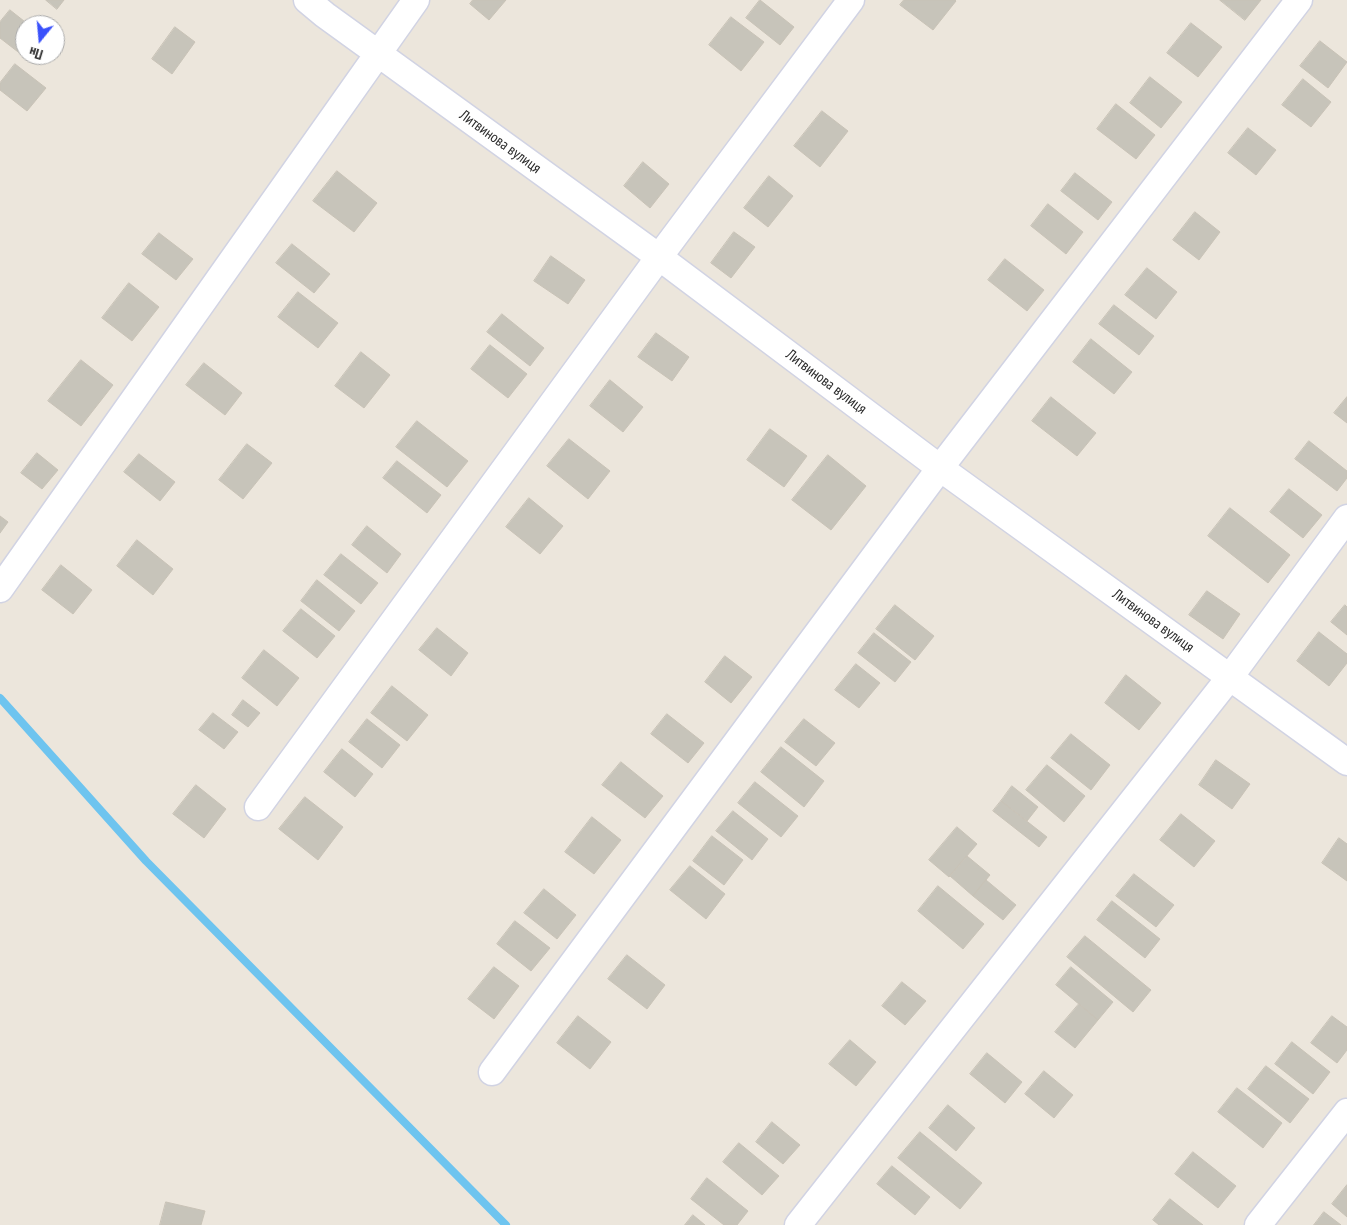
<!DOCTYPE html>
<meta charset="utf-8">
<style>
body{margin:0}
#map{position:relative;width:1347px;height:1225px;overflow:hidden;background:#ece6dc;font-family:"PT Sans Narrow",sans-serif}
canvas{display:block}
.north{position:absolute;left:15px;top:15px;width:50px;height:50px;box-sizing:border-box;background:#fff;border:1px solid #aaa;border-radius:50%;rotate:197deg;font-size:14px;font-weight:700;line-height:20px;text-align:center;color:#2a2a2a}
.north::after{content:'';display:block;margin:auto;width:18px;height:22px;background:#3a51fb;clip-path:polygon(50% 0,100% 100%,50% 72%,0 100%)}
</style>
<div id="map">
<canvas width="1347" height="1225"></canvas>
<div class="north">Пн</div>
</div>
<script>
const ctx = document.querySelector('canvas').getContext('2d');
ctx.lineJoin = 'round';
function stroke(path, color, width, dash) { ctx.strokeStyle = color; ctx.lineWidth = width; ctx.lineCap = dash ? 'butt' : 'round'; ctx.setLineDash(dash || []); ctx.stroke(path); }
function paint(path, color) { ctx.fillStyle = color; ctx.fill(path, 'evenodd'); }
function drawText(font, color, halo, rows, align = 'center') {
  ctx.font = font + ' "PT Sans Narrow",sans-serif'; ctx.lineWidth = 5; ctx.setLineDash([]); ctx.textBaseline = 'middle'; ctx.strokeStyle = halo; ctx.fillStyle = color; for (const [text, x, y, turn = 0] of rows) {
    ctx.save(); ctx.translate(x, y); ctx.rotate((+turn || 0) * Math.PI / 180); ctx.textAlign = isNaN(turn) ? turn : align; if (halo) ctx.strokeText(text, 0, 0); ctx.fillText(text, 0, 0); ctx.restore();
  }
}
const stream = new Path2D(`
 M 0,698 L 146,861 L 506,1225`);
const building = new Path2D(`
 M 46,0 L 64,0 L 57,9 Z
 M 473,0 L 506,0 L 489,20 L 470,4 Z
 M 760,0 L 794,27 L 780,45 L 746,18 Z
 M 904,0 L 955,0 L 956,1 L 933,30 L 900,5 Z
 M 1220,0 L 1261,0 L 1245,20 Z
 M 10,10 L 29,25 L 25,25 L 25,51 L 22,55 L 0,38 L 0,22 Z
 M 731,17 L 764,42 L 741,71 L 709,45 Z
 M 1191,23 L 1222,47 L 1198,77 L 1167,53 Z
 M 175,27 L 195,42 L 172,74 L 152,59 Z
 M 1320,41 L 1347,62 L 1328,88 L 1300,66 Z
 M 15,64 L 46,88 L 27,111 L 0,90 L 0,83 Z
 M 1150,77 L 1182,102 L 1161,128 L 1130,103 Z
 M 1303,79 L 1331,102 L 1311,127 L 1282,105 Z
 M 1116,104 L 1155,135 L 1136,159 L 1097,129 Z
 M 822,111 L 848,131 L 820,167 L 794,146 Z
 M 1248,128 L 1276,150 L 1256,175 L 1228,153 Z
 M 643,162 L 669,184 L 650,208 L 624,186 Z
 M 337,171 L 377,203 L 354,232 L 313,201 Z
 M 1075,173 L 1112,202 L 1098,220 L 1061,191 Z
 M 769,176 L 793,196 L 768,227 L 744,208 Z
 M 1048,204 L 1083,232 L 1066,254 L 1031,226 Z
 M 1195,212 L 1220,232 L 1199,260 L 1173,240 Z
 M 734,232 L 755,247 L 731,278 L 711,263 Z
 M 159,233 L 193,259 L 176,280 L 142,254 Z
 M 292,244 L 330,274 L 314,293 L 276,263 Z
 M 551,256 L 585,280 L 568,304 L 534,281 Z
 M 1005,259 L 1044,290 L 1027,311 L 988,280 Z
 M 1147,268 L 1177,292 L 1156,319 L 1125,295 Z
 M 129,283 L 159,307 L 132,341 L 102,318 Z
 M 298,292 L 338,323 L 318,348 L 278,317 Z
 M 1114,305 L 1154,336 L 1139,355 L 1099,324 Z
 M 502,314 L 544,348 L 530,366 L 487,332 Z
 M 656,333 L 689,357 L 672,381 L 638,357 Z
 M 1091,339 L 1132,372 L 1114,394 L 1073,362 Z
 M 490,345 L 527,374 L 508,398 L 471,369 Z
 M 361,352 L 390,375 L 364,408 L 335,386 Z
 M 81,360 L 113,385 L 81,426 L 48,401 Z
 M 204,363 L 242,393 L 225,415 L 186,385 Z
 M 610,380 L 643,407 L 623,432 L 590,406 Z
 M 1051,397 L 1096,433 L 1077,456 L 1032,421 Z
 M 1347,397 L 1347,423 L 1334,413 Z
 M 417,421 L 468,461 L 447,487 L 396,447 Z
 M 770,429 L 807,456 L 784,487 L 747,460 Z
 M 569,439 L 610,471 L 588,499 L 547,466 Z
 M 1309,441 L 1347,471 L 1347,478 L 1337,491 L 1295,459 Z
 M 247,444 L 272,463 L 243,499 L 219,480 Z
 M 37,453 L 58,470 L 42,489 L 21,473 Z
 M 139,454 L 175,482 L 160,501 L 124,472 Z
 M 828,455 L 866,486 L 831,530 L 792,500 Z
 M 397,461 L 441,495 L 427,513 L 383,478 Z
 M 1289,489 L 1322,515 L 1303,538 L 1270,512 Z
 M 529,498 L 563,526 L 540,554 L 506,527 Z
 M 1230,508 L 1290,555 L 1268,583 L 1208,536 Z
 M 0,516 L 8,522 L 0,533 Z
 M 367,526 L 401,554 L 387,573 L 352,545 Z
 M 137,540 L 173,569 L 153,595 L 117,566 Z
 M 341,554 L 378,583 L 361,604 L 324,575 Z
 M 61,565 L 92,590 L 73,614 L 42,590 Z
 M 317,580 L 355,611 L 339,631 L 301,601 Z
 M 1207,591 L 1240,614 L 1223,639 L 1189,615 Z
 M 895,605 L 934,636 L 915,660 L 876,629 Z
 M 1345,605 L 1347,607 L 1347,635 L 1331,622 Z
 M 301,609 L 335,636 L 317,658 L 283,631 Z
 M 437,628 L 468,653 L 451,676 L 419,650 Z
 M 1319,632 L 1347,654 L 1347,663 L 1329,686 L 1297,661 Z
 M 874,633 L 911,662 L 895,682 L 858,653 Z
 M 264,650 L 299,678 L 277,706 L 242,678 Z
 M 725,656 L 752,677 L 731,703 L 705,682 Z
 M 856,664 L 880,683 L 859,708 L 835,690 Z
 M 1126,675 L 1161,703 L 1139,730 L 1105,703 Z
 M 392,686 L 428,715 L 407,741 L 371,713 Z
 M 243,700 L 260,713 L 248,727 L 232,715 Z
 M 213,713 L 238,732 L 224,749 L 199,730 Z
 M 667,714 L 704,743 L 688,763 L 651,734 Z
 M 367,719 L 400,745 L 382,768 L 349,742 Z
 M 804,719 L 835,743 L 816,766 L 785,742 Z
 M 1071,734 L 1110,765 L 1091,790 L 1051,758 Z
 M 781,747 L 824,781 L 804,807 L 761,772 Z
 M 342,749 L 373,774 L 355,797 L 324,772 Z
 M 1216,760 L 1250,784 L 1232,809 L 1199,785 Z
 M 621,762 L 663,796 L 645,818 L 602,785 Z
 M 1047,765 L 1085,796 L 1064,822 L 1026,790 Z
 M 755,782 L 798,816 L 781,837 L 738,803 Z
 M 196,785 L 226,809 L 204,838 L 173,814 Z
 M 1012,786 L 1038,807 L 1027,821 L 1001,801 Z
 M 305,797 L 343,827 L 318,860 L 279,829 Z
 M 1001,801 L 1047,837 L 1039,847 L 993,811 Z
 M 733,811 L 768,839 L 752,860 L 716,831 Z
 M 1181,814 L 1215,841 L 1194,867 L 1160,840 Z
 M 592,817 L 621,840 L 594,874 L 565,852 Z
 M 957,827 L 977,844 L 949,877 L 929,860 Z
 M 712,836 L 743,860 L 724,885 L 693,861 Z
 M 1339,838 L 1347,844 L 1347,881 L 1322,863 Z
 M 967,856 L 990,875 L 973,896 L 950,876 Z
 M 690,866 L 725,894 L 706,919 L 670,890 Z
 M 1134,874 L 1174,905 L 1156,927 L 1116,896 Z
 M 986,880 L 1016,905 L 1003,920 L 973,896 Z
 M 938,886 L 984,924 L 963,949 L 918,911 Z
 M 544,889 L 576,915 L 557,939 L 524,913 Z
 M 1112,901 L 1160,939 L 1145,958 L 1097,920 Z
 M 515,921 L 550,948 L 531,971 L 497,944 Z
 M 1085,936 L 1151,990 L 1133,1012 L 1067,957 Z
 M 627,955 L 665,985 L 647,1009 L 608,979 Z
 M 494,967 L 519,986 L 494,1019 L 468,999 Z
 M 1071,967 L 1113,1002 L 1098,1020 L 1056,985 Z
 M 902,982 L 926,1001 L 905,1025 L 882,1006 Z
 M 1079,1004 L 1098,1020 L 1075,1048 L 1055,1032 Z
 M 578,1016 L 611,1042 L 590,1069 L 557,1043 Z
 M 1332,1016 L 1347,1027 L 1347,1050 L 1337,1063 L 1311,1043 Z
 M 850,1040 L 876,1062 L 856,1086 L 829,1064 Z
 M 1292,1042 L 1330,1072 L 1313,1094 L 1275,1064 Z
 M 987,1053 L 1022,1082 L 1005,1103 L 970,1074 Z
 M 1266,1066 L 1309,1099 L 1290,1123 L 1248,1089 Z
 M 1044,1071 L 1073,1095 L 1054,1118 L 1025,1094 Z
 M 1237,1088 L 1282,1123 L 1263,1148 L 1218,1112 Z
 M 948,1105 L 975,1128 L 956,1151 L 929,1128 Z
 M 772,1122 L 800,1145 L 783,1164 L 756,1142 Z
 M 920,1132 L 982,1183 L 960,1209 L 898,1158 Z
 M 739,1143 L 779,1176 L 762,1195 L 723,1162 Z
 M 1193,1152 L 1236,1186 L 1218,1208 L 1175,1174 Z
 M 892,1166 L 930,1197 L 915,1215 L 877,1184 Z
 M 707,1178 L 748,1211 L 737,1225 L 724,1225 L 691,1199 Z
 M 1347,1185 L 1347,1217 L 1332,1204 Z
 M 1170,1199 L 1203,1225 L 1159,1225 L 1153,1220 Z
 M 166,1202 L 205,1211 L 201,1225 L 160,1225 Z
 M 1324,1212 L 1341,1225 L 1314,1225 Z
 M 693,1215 L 705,1225 L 685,1225 Z`);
const street = new Path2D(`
 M 307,0 L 325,15 L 659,257 L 940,468 L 1347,762
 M 0,589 L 416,0
 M 258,807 L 659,257 L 851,0
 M 492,1072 L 940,468 L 1299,0
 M 798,1225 L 1230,677 L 1347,518
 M 1258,1225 L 1347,1112`);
const streetNames = [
 ["Литвинова вулиця",500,142,36],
 ["Литвинова вулиця",826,382,37],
 ["Литвинова вулиця",1153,621,36]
];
stroke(stream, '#6ec4ef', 8);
paint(building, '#c7c4ba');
stroke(building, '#c8c2b6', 1);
stroke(street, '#d1d3e3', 29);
stroke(street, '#fff', 26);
drawText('15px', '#2a2a2a', '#fff', streetNames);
</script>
